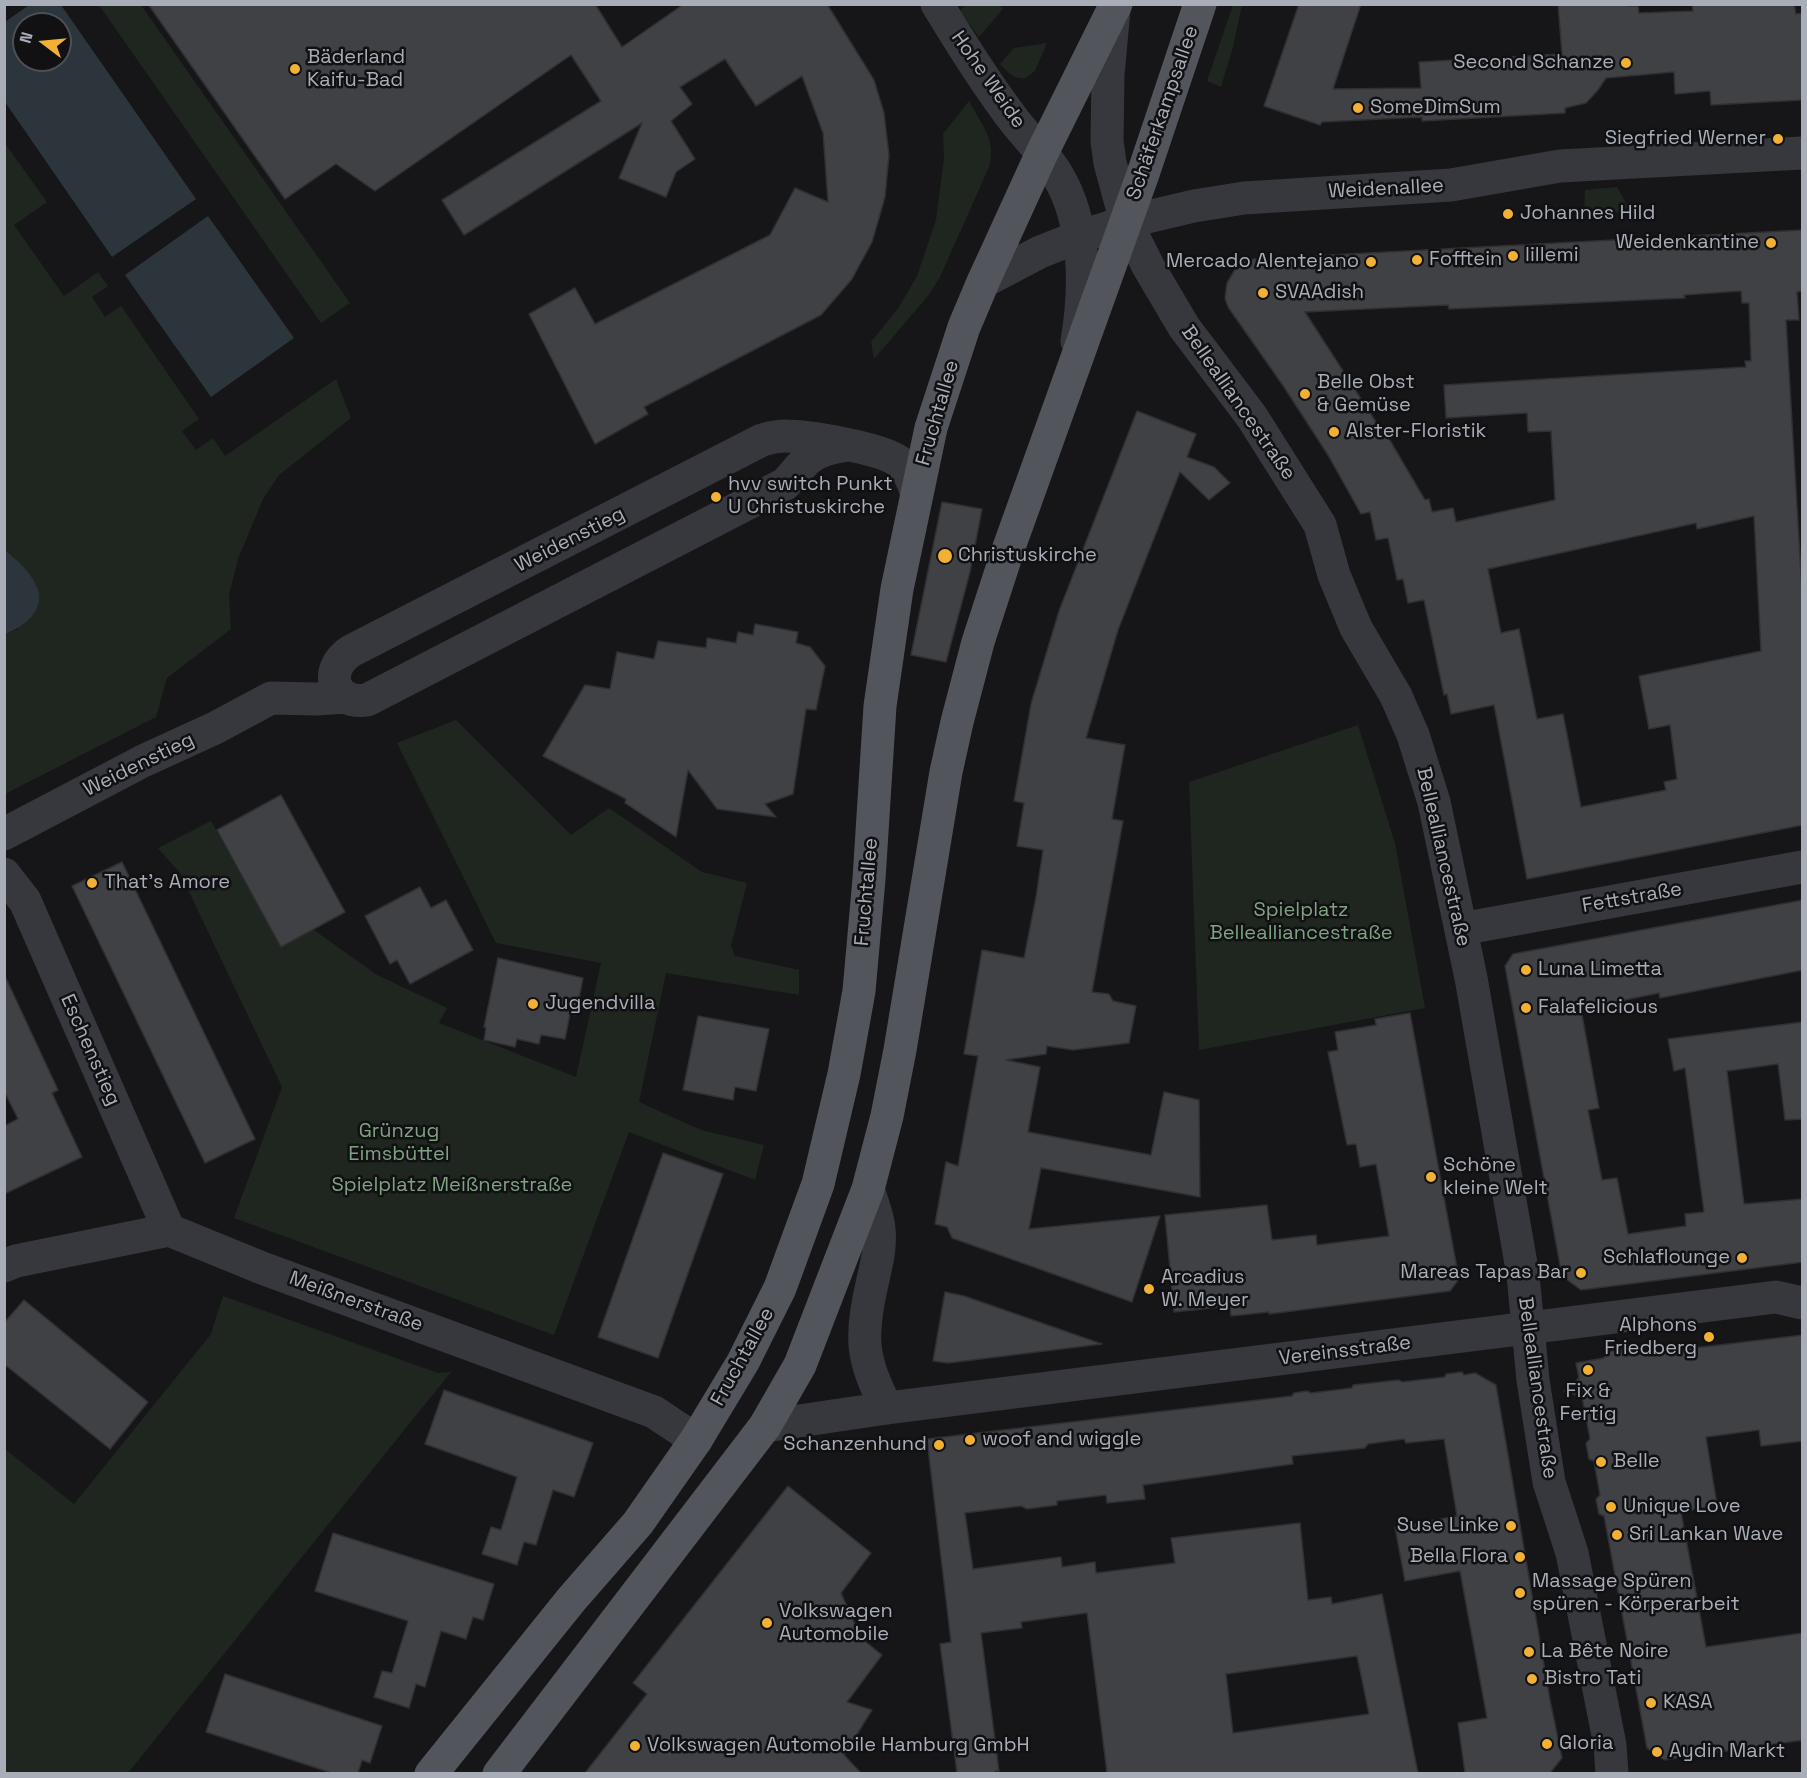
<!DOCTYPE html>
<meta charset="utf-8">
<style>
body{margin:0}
#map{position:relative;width:1807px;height:1778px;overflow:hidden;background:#161618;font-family:"Space Grotesk",sans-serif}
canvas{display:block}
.frame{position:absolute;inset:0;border:6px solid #a8adb8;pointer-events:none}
.north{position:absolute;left:12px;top:12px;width:60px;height:60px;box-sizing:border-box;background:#111113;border:2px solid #4d4f55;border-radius:50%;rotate:286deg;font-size:16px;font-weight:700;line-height:24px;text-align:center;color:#a8adb8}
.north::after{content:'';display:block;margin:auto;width:21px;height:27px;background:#f2b134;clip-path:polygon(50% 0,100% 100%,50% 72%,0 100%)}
</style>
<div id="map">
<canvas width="1807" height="1778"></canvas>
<div class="frame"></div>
<div class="north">N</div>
</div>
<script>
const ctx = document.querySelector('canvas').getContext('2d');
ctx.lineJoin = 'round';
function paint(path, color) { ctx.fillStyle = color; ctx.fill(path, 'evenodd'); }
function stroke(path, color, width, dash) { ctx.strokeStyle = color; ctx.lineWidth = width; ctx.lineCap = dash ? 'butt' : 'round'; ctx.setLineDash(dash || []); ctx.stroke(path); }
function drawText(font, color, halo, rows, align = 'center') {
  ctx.font = font + ' "Space Grotesk",sans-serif'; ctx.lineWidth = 5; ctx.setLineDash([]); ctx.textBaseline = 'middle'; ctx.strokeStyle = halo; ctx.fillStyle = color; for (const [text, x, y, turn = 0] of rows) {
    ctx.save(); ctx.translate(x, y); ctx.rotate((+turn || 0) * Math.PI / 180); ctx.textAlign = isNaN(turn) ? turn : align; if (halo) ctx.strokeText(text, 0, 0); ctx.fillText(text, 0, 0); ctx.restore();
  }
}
const green = new Path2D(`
 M 966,4 L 999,5 L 1003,9 L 979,37 L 960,11 Z
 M 99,5 L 141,5 L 350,303 L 321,323 Z
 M 1233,5 L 1242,5 L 1233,47 L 1221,87 L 1207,81 Z
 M 1047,43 L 1035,71 L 1026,78 C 1014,80 1007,72 1000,64 L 1014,48 Z
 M 969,101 C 981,124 997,140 989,167 L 940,277 L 928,296 L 874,359 L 871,342 L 899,307 L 917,276 L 936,220 L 944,158 L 943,134 Z
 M 4,142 L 47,202 L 14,225 L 64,296 L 98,272 L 108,286 L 92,297 L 105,317 L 121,306 L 199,419 L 182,431 L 196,450 L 213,438 L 225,456 L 336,379 L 351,418 L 279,475 L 263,499 L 238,559 L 229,595 L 231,629 L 167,678 L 156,717 L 5,794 L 5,634 L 18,629 L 37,586 L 5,549 Z
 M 1617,187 L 1631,212 L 1584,214 L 1585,190 Z
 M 456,720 L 571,835 L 609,808 L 702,872 L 747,883 L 731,946 L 735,956 L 799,970 L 799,995 L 666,973 L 639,1102 L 701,1130 L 764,1145 L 755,1180 L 629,1132 L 554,1335 L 234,1218 L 282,1087 L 180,873 L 158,848 L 211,821 L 281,947 L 314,930 L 377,975 L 447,1008 L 439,1023 L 576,1077 L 601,963 L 496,943 L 397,743 Z
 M 1358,725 L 1395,843 L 1425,1008 L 1199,1050 L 1189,782 Z
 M 223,1296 L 438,1373 L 451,1372 L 128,1773 L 5,1773 L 5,1449 L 74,1504 L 211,1334 Z`);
const water = new Path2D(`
 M 29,5 L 61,5 L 196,199 L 112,257 L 5,102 L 5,22 ZM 24,24 L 60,24 L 60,60 L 24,60 Z
 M 208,216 L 294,338 L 211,397 L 125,275 Z
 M 4,549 C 15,559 30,571 36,585 C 48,609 24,627 5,634 Z`);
const building = new Path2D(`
 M 148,4 L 595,4 L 622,47 L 684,4 L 827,4 L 874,80 L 884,113 L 889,155 L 885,197 L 872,242 L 852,279 L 821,315 L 644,407 L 648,414 L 595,444 L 529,314 L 575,288 L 595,324 L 770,235 L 795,188 L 828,202 L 823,133 L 802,76 L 756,106 L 725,59 L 680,87 L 692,104 L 671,121 L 695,159 L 676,172 L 666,197 L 619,178 L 642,123 L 464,235 L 442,200 L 601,101 L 571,55 L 375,191 L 336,164 L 285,199 Z
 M 1299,4 L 1361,4 L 1333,89 L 1421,88 L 1419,62 L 1562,54 L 1558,4 L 1628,4 L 1628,6 L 1638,6 L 1639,13 L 1693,11 L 1692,4 L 1794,4 L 1796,14 L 1803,13 L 1803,100 L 1711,105 L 1710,91 L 1675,94 L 1674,72 L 1606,78 L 1598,90 L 1586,103 L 1565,108 L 1565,113 L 1422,121 L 1422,117 L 1322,122 L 1320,125 L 1264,106 Z
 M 1803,230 L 1803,291 L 1797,292 L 1799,320 L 1786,320 L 1803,608 L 1803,825 L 1527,879 L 1494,705 L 1451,714 L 1447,694 L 1444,695 L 1424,600 L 1408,603 L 1403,579 L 1397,580 L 1388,538 L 1376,540 L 1370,512 L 1361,514 L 1328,455 L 1284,387 L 1228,307 L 1225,298 L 1227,283 L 1236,268 L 1245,262 L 1254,259 ZM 1741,291 L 1742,303 L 1749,303 L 1751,361 L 1745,361 L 1746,367 L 1444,385 L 1446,418 L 1527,413 L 1528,432 L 1551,431 L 1555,500 L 1456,522 L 1453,508 L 1432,512 L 1429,499 L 1425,500 L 1385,432 L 1383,433 L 1305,312 L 1448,305 L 1449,309 L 1685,298 L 1684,295 ZM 1754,516 L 1761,651 L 1639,676 L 1649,729 L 1670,725 L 1677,779 L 1664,782 L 1666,790 L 1581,807 L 1563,714 L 1537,719 L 1519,629 L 1501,633 L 1488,569 L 1696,523 L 1697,529 Z
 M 1137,411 L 1196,434 L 1187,457 L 1214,467 L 1230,483 L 1209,500 L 1180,472 L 1118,630 L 1086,738 L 1125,745 L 1112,819 L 1123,821 L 1092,992 L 1109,994 L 1113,1001 L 1136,1006 L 1129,1043 L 1073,1050 L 1047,1046 L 1046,1054 L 1006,1060 L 1040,1067 L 1028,1132 L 1151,1155 L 1164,1092 L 1199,1100 L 1200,1197 L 1041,1168 L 1029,1229 L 1160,1216 L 1132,1302 L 952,1238 L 947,1227 L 935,1224 L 946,1162 L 958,1166 L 978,1056 L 964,1054 L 982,950 L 1024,958 L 1036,897 L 1043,850 L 1017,846 L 1024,803 L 1014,801 L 1031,704 L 1059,611 Z
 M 942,502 L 982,509 L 970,572 L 946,662 L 911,655 Z
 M 755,624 L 798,632 L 796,643 L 810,647 L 825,666 L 816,710 L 806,709 L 793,794 L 765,804 L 776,817 L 717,809 L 688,770 L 676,837 L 625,803 L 626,799 L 543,756 L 585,685 L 610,689 L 617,652 L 654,659 L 658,641 L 706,648 L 707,638 L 736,643 L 738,632 L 753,635 Z
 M 281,795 L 345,912 L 281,947 L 217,830 Z
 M 122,862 L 255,1139 L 205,1163 L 72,886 Z
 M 420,887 L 431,908 L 446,900 L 473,950 L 410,984 L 397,960 L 390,964 L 365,916 Z
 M 1803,900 L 1803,970 L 1660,998 L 1659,993 L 1581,1009 L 1599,1108 L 1588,1110 L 1602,1180 L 1617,1178 L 1628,1234 L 1686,1226 L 1685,1214 L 1704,1212 L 1685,1068 L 1674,1071 L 1668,1039 L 1803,1022 L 1803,1119 L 1785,1120 L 1778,1064 L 1727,1071 L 1744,1204 L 1803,1199 L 1803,1262 L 1581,1290 L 1562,1276 L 1505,966 L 1513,954 Z
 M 498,958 L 583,978 L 576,1015 L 570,1014 L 565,1039 L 541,1035 L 539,1044 L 517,1039 L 515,1047 L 484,1040 L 486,1028 L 484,1027 Z
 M 4,974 L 58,1090 L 52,1093 L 82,1157 L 4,1194 L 4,1126 L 18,1119 L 4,1091 Z
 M 1410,1013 L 1459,1279 L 1450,1291 L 1269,1314 L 1269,1312 L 1231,1316 L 1230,1306 L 1174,1312 L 1165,1215 L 1267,1205 L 1272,1240 L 1316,1235 L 1317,1245 L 1389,1236 L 1376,1164 L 1360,1167 L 1356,1144 L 1347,1145 L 1328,1052 L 1338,1050 L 1335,1032 L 1376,1025 L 1375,1019 Z
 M 698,1016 L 769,1029 L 756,1091 L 735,1087 L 733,1100 L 683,1090 Z
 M 663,1153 L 723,1174 L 658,1358 L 598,1337 Z
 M 945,1292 L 964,1296 L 1102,1344 L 948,1363 L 933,1361 Z
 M 24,1300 L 148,1402 L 110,1449 L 4,1364 L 4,1323 Z
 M 1803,1335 L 1803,1441 L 1761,1446 L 1759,1430 L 1706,1437 L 1717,1505 L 1681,1512 L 1706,1647 L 1803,1633 L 1803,1740 L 1664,1760 L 1647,1748 L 1604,1516 L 1599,1514 L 1596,1499 L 1600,1495 L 1594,1461 L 1589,1459 L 1586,1443 L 1590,1439 L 1582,1397 L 1564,1391 L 1579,1378 L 1576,1363 L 1604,1358 L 1606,1352 L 1621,1349 L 1627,1356 Z
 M 1462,1372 L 1464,1375 L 1475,1373 L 1496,1385 L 1550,1700 L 1562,1758 L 1550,1773 L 1465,1773 L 1458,1723 L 1487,1718 L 1460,1571 L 1405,1581 L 1395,1527 L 1457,1516 L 1444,1439 L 1406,1443 L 1404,1439 L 1368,1444 L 1365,1448 L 1292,1456 L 1293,1464 L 1143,1485 L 1145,1499 L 1107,1503 L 1106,1495 L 1057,1501 L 1057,1505 L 1027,1509 L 1021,1506 L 965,1513 L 973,1569 L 1061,1557 L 1062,1567 L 1095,1562 L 1096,1573 L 1175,1563 L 1171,1538 L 1300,1523 L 1308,1600 L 1331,1597 L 1332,1604 L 1382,1594 L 1418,1773 L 1107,1773 L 1087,1613 L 1021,1622 L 1022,1628 L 981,1633 L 999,1771 L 995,1771 L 995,1773 L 957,1773 L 940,1644 L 951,1642 L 927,1439 L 1292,1396 L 1294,1393 L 1307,1391 L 1311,1393 L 1352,1388 L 1353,1385 L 1399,1380 L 1402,1382 L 1445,1377 L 1446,1374 ZM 1357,1656 L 1369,1714 L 1233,1733 L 1226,1674 Z
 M 444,1390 L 593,1443 L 574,1497 L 553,1490 L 536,1545 L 524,1542 L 517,1565 L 482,1554 L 491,1527 L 501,1530 L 517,1477 L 425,1444 Z
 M 788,1486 L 871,1553 L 841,1593 L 861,1638 L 882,1655 L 847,1702 L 872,1710 L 844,1755 L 861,1773 L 585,1773 L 647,1694 L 633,1683 Z
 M 333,1533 L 494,1584 L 483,1620 L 473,1617 L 466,1639 L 441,1631 L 425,1687 L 416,1684 L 409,1708 L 374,1697 L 382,1671 L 392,1673 L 408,1621 L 315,1591 Z
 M 225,1674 L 382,1726 L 370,1763 L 362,1760 L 358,1773 L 332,1773 L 206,1732 Z`);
const minor = new Path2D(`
 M 937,4 C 960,42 983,79 1010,115 C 1025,136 1045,153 1058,176 C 1086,223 1086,288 1077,341
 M 1114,10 L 1108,74 L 1107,141 L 1110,163 L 1126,222 L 1148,266 L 1184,327 L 1252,417 L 1320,525 L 1334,575 L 1356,628 L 1396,696 L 1413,735 L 1434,802 L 1471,978 L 1523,1275 L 1533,1380 L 1549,1482 L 1572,1553 L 1610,1745 L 1612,1774
 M 983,282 L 1040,252 L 1078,237 L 1126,222 L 1194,206 L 1244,198 L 1451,185 L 1560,166 L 1802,153
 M 847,445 C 830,448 814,451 802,465 C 796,471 791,478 785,484 L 367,700 C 332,705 323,669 351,651 L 762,440 C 769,438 777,436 785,436 C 808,436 880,448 898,461 C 908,469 913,480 916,492
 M 4,834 L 143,761 L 215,728 L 271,698 L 316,699 L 346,697
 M 4,874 L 25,901 L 169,1230
 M 1461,929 L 1802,867
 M 868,1189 C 872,1202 878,1216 879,1229 C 881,1248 876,1266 872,1284 C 860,1336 861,1360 887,1408
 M 4,1266 L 16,1261 L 169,1230 L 262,1268 L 654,1412 L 696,1440
 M 765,1426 L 887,1408 L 1776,1297 L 1802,1303`);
const major = new Path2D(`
 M 431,1774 L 571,1600 L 638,1523 L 696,1440 L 743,1362 L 780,1288 L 818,1184 L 844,1074 L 859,991 L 869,879 L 880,706 L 897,589 L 931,428 L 964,327 L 983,282 L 1042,153 L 1116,4
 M 499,1774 L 765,1426 L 800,1365 L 868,1189 L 887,1116 L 900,1050 L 946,772 L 957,722 L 978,642 L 1008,550 L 1143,174 L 1200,4`);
const markers = [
 [1626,63,6,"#f2b134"],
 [295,69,6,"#f2b134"],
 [1358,108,6,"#f2b134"],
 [1778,139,6,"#f2b134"],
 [1508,214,6,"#f2b134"],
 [1771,243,6,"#f2b134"],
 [1513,256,6,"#f2b134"],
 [1417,260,6,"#f2b134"],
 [1371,262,6,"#f2b134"],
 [1263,293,6,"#f2b134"],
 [1305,394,6,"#f2b134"],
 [1334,432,6,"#f2b134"],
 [716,497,6,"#f2b134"],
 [945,556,8,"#f2b134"],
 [92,883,6,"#f2b134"],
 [1526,970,6,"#f2b134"],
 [533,1004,6,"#f2b134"],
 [1526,1008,6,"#f2b134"],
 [1431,1177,6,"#f2b134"],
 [1742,1258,6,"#f2b134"],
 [1581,1273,6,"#f2b134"],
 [1149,1289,6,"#f2b134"],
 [1709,1337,6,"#f2b134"],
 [1588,1370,6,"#f2b134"],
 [970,1440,6,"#f2b134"],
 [939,1445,6,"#f2b134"],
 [1601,1462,6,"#f2b134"],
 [1611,1507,6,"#f2b134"],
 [1511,1526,6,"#f2b134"],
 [1617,1535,6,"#f2b134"],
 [1520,1557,6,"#f2b134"],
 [1520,1593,6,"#f2b134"],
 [767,1623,6,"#f2b134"],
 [1529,1652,6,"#f2b134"],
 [1532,1679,6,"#f2b134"],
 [1651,1703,6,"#f2b134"],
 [1547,1744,6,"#f2b134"],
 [635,1746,6,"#f2b134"],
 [1657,1752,6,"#f2b134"]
];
const poiNames = [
 ["Bäderland",307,58],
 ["Kaifu-Bad",307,81],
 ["Second Schanze",1614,63,"right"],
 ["SomeDimSum",1370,108],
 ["Siegfried Werner",1766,139,"right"],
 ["Johannes Hild",1520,214],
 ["Weidenkantine",1759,243,"right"],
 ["lillemi",1525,256],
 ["Fofftein",1429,260],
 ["Mercado Alentejano",1359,262,"right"],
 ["SVAAdish",1275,293],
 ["Belle Obst",1317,383],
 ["& Gemüse",1317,406],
 ["Alster-Floristik",1346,432],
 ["hvv switch Punkt",728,485],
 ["U Christuskirche",728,508],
 ["Christuskirche",958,556],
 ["That's Amore",104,883],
 ["Luna Limetta",1538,970],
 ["Jugendvilla",545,1004],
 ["Falafelicious",1538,1008],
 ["Schöne",1443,1166],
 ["kleine Welt",1443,1189],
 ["Schlaflounge",1730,1258,"right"],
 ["Mareas Tapas Bar",1569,1273,"right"],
 ["Arcadius",1161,1278],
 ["W. Meyer",1161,1301],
 ["Alphons",1697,1326,"right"],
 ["Friedberg",1697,1349,"right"],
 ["Fix &",1588,1392,"center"],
 ["Fertig",1588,1415,"center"],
 ["woof and wiggle",982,1440],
 ["Schanzenhund",927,1445,"right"],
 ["Belle",1613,1462],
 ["Unique Love",1623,1507],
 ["Suse Linke",1499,1526,"right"],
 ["Sri Lankan Wave",1629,1535],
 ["Bella Flora",1508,1557,"right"],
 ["Massage Spüren",1532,1582],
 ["spüren - Körperarbeit",1532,1605],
 ["Volkswagen",779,1612],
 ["Automobile",779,1635],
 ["La Bête Noire",1541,1652],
 ["Bistro Tati",1544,1679],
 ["KASA",1663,1703],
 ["Gloria",1559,1744],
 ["Volkswagen Automobile Hamburg GmbH",647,1746],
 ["Aydin Markt",1669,1752]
];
const streetNames = [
 ["Hohe Weide",988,80,55],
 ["Schäferkampsallee",1163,113,-71],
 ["Weidenallee",1386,189,-3],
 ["Bellealliancestraße",1238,403,55],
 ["Fruchtallee",938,413,-74],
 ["Weidenstieg",570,540,-27],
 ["Weidenstieg",139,765,-26],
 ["Bellealliancestraße",1443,857,77],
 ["Fruchtallee",867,892,-85],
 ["Fettstraße",1632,898,-10],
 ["Eschenstieg",90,1050,66],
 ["Meißnerstraße",356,1302,20],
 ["Vereinsstraße",1345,1351,-7],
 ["Fruchtallee",743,1357,-61],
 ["Bellealliancestraße",1537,1388,82]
];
const parkNames = [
 ["Spielplatz",1301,911],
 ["Bellealliancestraße",1301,934],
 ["Grünzug",399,1132],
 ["Eimsbüttel",399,1155],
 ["Spielplatz Meißnerstraße",452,1186]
];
paint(green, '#1e261f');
paint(water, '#2c353c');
paint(building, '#404145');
stroke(building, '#303034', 1.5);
stroke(minor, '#37383d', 33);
stroke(major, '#53555c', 33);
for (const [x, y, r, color] of markers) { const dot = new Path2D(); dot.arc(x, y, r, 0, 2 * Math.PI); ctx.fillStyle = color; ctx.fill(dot); stroke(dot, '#111113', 2); }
drawText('20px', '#a8adb8', '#111113', poiNames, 'left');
drawText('20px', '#a8adb8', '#111113', streetNames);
drawText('20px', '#7fa381', '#111113', parkNames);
</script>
